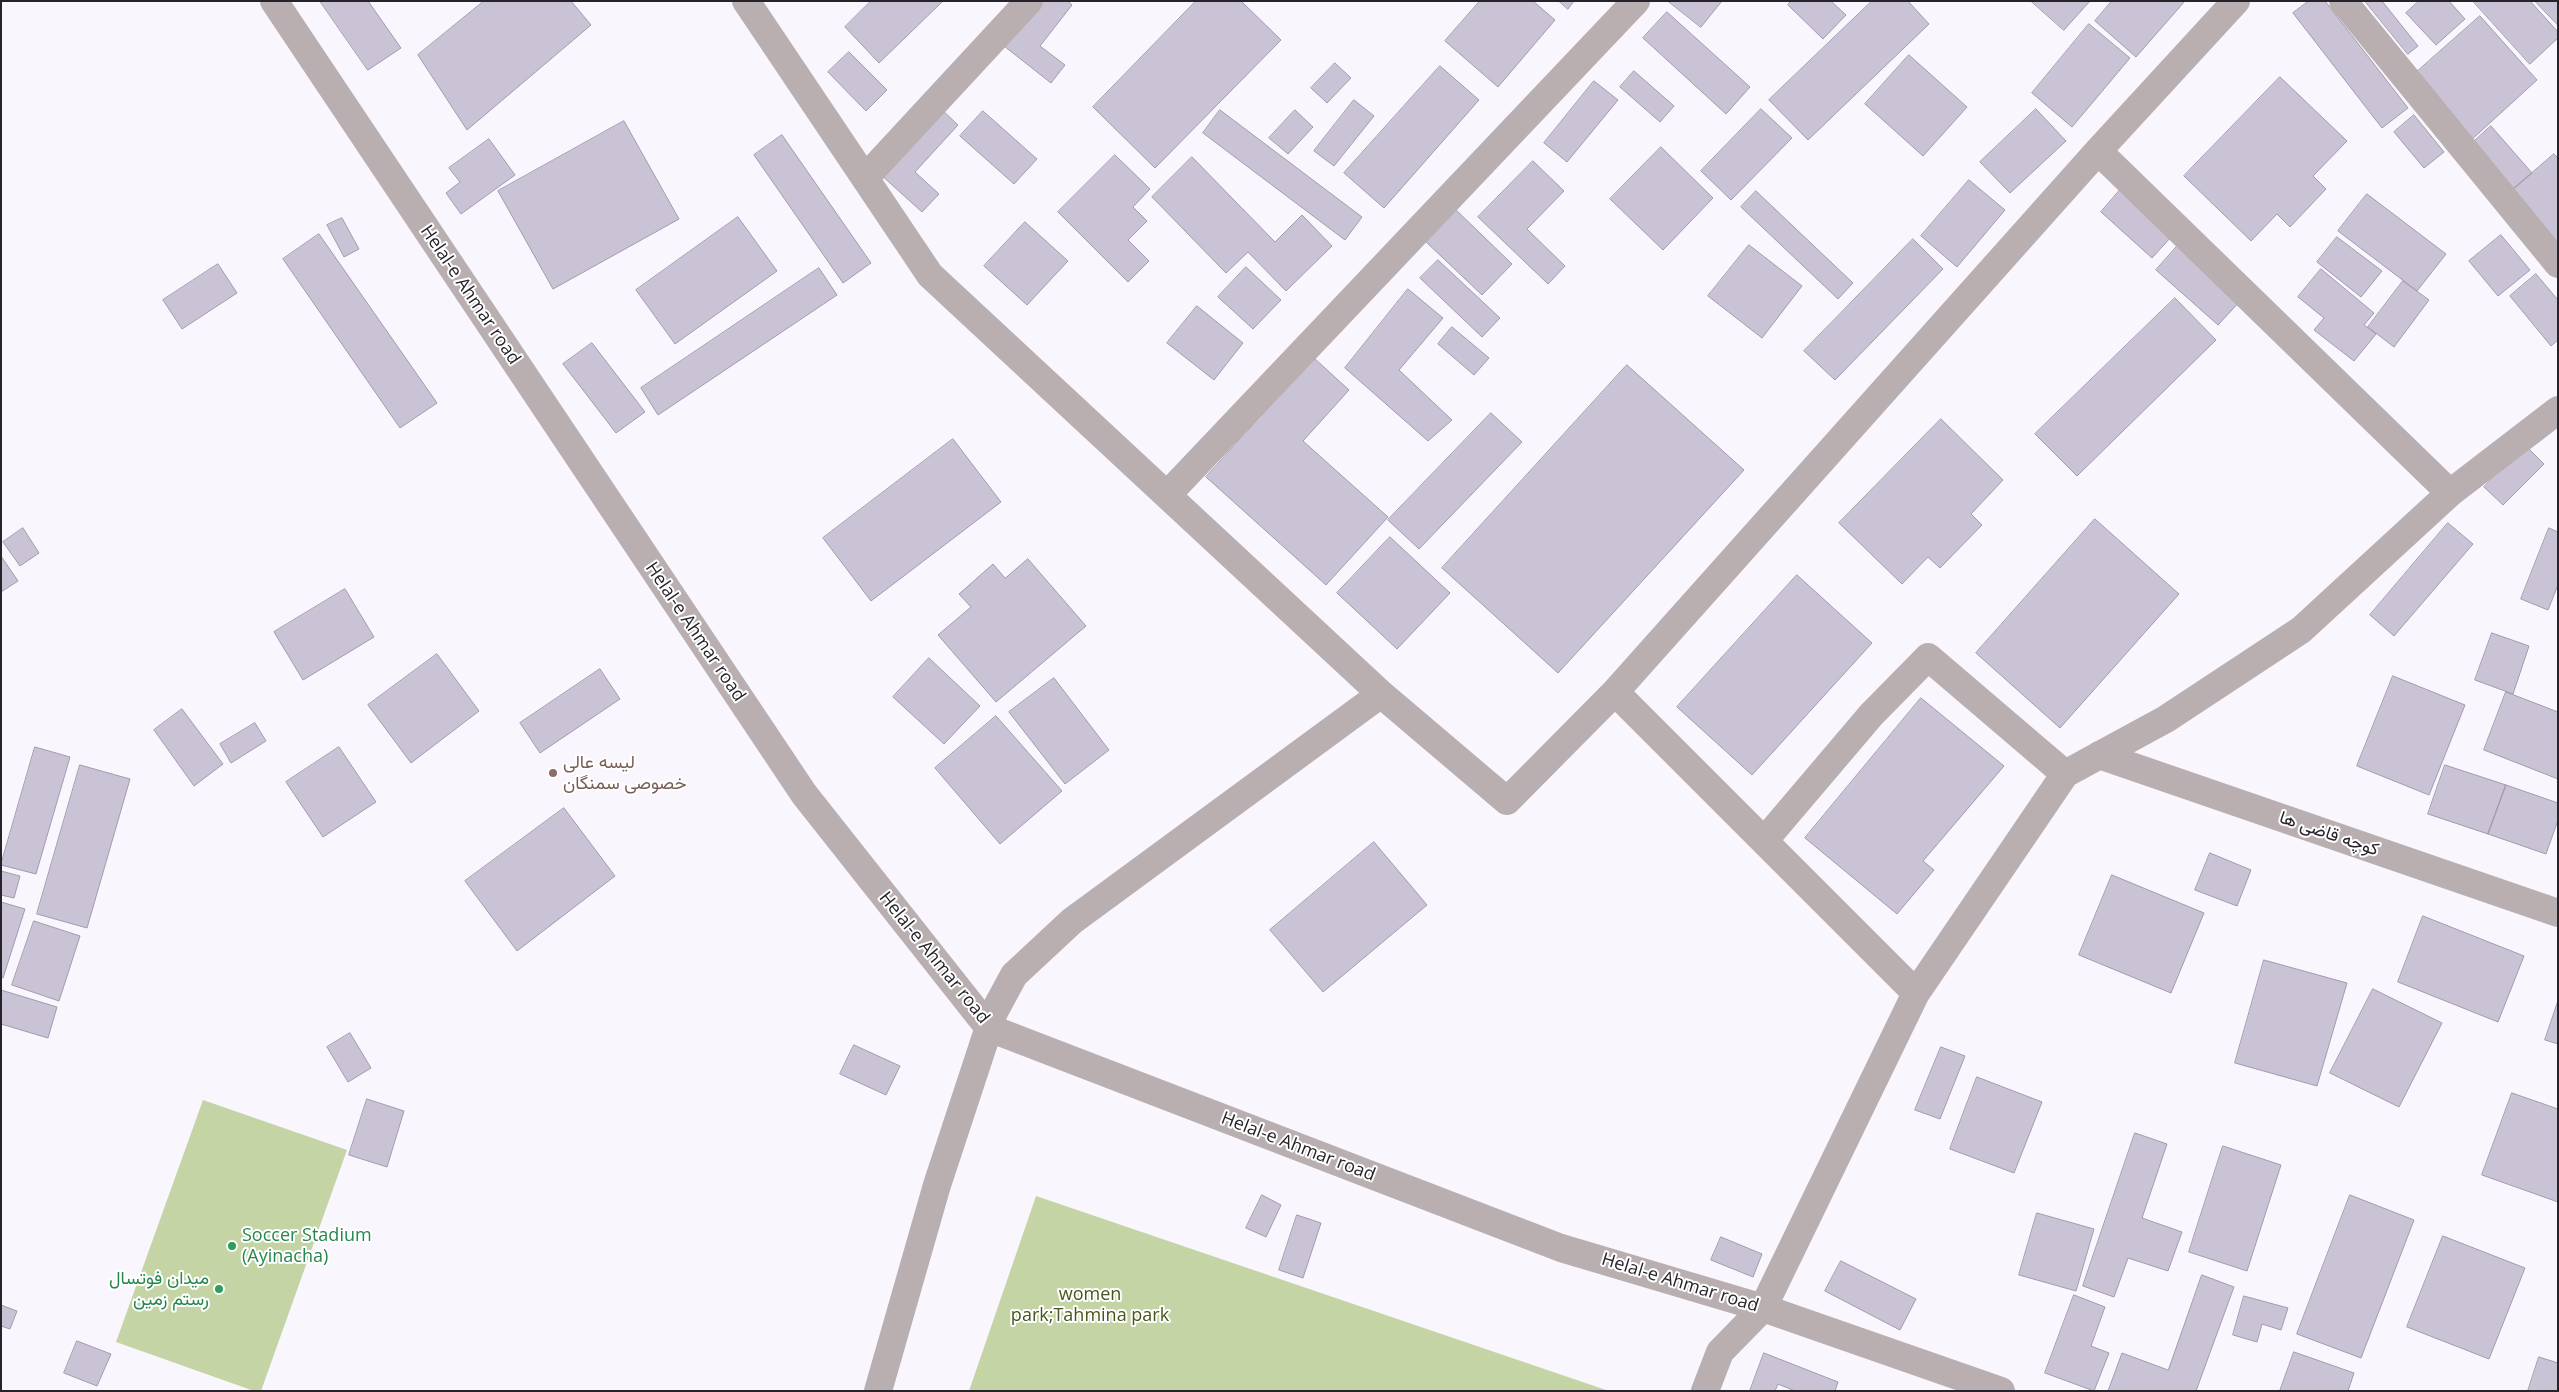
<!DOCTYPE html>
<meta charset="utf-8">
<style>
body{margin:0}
#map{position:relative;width:2559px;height:1392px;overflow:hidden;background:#f9f6fe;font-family:"Open Sans",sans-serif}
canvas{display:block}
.frame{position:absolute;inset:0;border:2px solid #26232a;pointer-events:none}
</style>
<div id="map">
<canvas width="2559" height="1392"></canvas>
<div class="frame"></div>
</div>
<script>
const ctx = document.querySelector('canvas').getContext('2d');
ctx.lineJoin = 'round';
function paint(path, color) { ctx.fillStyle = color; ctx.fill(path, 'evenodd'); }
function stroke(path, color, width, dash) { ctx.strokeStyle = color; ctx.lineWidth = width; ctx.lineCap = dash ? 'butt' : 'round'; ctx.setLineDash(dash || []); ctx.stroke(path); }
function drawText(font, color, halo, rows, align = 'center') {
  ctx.font = font + ' "Open Sans",Vazirmatn,sans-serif'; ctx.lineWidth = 4; ctx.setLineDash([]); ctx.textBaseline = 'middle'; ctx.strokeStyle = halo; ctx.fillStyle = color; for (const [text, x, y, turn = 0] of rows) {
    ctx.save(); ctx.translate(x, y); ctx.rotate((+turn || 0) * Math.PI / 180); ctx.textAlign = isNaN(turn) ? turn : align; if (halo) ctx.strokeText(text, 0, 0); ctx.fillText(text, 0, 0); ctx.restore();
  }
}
const green = new Path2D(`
 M 203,1100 L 347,1150 L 261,1391 L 254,1391 L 116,1342 Z
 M 1036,1196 L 1609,1391 L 969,1391 Z`);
const building = new Path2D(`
 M 320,1 L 368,1 L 401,48 L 368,70 Z
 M 484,1 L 571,1 L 591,25 L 467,130 L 418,55 Z
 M 871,1 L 943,1 L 879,63 L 845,27 Z
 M 1039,1 L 1068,1 L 1072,5 L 1040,46 L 1065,65 L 1051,83 L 1004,46 Z
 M 1196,1 L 1241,1 L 1281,40 L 1155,168 L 1093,107 Z
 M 1480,1 L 1533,1 L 1555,20 L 1498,87 L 1445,41 Z
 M 1559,1 L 1574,1 L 1568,9 Z
 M 1668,1 L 1722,1 L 1701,27 Z
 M 1791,1 L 1831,1 L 1846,15 L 1823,39 L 1788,5 Z
 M 1872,1 L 1908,1 L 1929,24 L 1808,140 L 1769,100 Z
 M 2031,1 L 2090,1 L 2064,30 Z
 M 2112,1 L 2185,1 L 2136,57 L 2095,21 Z
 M 2309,1 L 2325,1 L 2408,108 L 2382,128 L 2293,13 Z
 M 2365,1 L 2382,1 L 2418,46 L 2408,54 Z
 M 2419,1 L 2449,1 L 2465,19 L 2436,45 L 2406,13 Z
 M 2473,1 L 2530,1 L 2558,32 L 2558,38 L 2530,64 Z
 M 2535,1 L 2558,1 L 2558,25 Z
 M 1667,12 L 1750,87 L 1726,114 L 1643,38 Z
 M 2480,16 L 2537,80 L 2469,142 L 2411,77 Z
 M 2089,24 L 2130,58 L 2072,127 L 2032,93 Z
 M 849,52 L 887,90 L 866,111 L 828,72 Z
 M 1909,55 L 1967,107 L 1923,156 L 1865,104 Z
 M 1335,63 L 1351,78 L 1327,103 L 1311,88 Z
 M 1440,66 L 1479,100 L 1384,208 L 1344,173 Z
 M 1634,71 L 1674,106 L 1660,122 L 1620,87 Z
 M 2280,77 L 2347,141 L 2313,176 L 2326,189 L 2290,227 L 2277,214 L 2251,241 L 2184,176 Z
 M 1594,81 L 1618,100 L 1567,162 L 1544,143 Z
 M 1354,100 L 1374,116 L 1334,166 L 1314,151 Z
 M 940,108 L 958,125 L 915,172 L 939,194 L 922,212 L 880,174 Z
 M 1761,109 L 1792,138 L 1731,200 L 1701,171 Z
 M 2036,109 L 2066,141 L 2010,193 L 1980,162 Z
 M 1220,110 L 1362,217 L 1345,240 L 1203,133 Z
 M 1295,110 L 1313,127 L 1288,154 L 1269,138 Z
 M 983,111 L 1037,159 L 1014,184 L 960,136 Z
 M 2414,115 L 2444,152 L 2424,168 L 2394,132 Z
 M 624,121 L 679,219 L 553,289 L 498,191 Z
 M 2491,126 L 2532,173 L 2510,192 L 2469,146 Z
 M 782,135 L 871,263 L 843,283 L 754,155 Z
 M 489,139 L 515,175 L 461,214 L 446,193 L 460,182 L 449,168 Z
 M 1661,147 L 1713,198 L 1663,250 L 1610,199 Z
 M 2554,154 L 2558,158 L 2558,246 L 2510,192 Z
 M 1115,155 L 1150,189 L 1133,207 L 1147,221 L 1128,240 L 1149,261 L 1128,282 L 1058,212 Z
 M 1192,157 L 1275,242 L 1302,215 L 1332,246 L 1286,291 L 1248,252 L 1226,273 L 1152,197 Z
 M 1533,161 L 1564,191 L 1527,229 L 1565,266 L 1548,284 L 1478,217 Z
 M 1969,180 L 2005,210 L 1957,267 L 1921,236 Z
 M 2120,190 L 2172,236 L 2152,258 L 2101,212 Z
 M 1756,191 L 1853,283 L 1838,299 L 1741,207 Z
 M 2367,194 L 2446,254 L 2417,291 L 2338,231 Z
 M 1455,209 L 1512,264 L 1482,295 L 1424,240 Z
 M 738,217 L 777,271 L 675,344 L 636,290 Z
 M 342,218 L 359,249 L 344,257 L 327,225 Z
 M 1025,222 L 1068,261 L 1027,305 L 984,266 Z
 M 319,234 L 437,403 L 400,428 L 283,259 Z
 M 2501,235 L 2530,270 L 2498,296 L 2469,261 Z
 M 2337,237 L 2382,271 L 2361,297 L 2317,262 Z
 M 1913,239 L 1943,269 L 1835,380 L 1804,351 Z
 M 2180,243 L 2243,298 L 2218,325 L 2156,270 Z
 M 1749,245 L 1802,286 L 1762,338 L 1708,296 Z
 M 1438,260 L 1500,318 L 1482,337 L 1420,278 Z
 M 218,264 L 237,293 L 182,329 L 163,300 Z
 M 1246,267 L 1281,300 L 1253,329 L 1218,297 Z
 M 819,268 L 837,295 L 658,415 L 641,388 Z
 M 2321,269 L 2374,313 L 2364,325 L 2376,334 L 2354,361 L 2314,330 L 2324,318 L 2298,297 Z
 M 2536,274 L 2558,300 L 2558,340 L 2551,346 L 2510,296 Z
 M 2403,281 L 2429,300 L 2394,347 L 2368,327 Z
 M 1408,289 L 1443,318 L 1399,370 L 1452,420 L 1428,441 L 1345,368 Z
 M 2175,298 L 2216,340 L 2077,476 L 2035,434 Z
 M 1197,306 L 1243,343 L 1214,380 L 1167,343 Z
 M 1452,327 L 1489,358 L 1474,375 L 1438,344 Z
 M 592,343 L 645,412 L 616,433 L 563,364 Z
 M 1314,358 L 1349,390 L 1303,441 L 1388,517 L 1326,585 L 1206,477 Z
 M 1627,365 L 1744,470 L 1558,673 L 1442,568 Z
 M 1491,413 L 1522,442 L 1419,549 L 1388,520 Z
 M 1941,419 L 2003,480 L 1971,514 L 1982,525 L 1940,568 L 1928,557 L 1902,584 L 1839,523 Z
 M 953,439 L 1001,502 L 871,601 L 823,538 Z
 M 2525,445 L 2544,464 L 2503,505 L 2484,487 Z
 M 2095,519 L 2179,594 L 2060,728 L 1976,653 Z
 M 2448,523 L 2473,544 L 2394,636 L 2370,615 Z
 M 23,528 L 39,553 L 20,566 L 3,542 Z
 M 2549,528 L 2558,532 L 2558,585 L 2548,610 L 2521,599 Z
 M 1390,537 L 1450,593 L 1397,649 L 1337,593 Z
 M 1,556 L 18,581 L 1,592 Z
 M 1028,559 L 1086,626 L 996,702 L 938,635 L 971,607 L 959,594 L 993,564 L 1005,578 Z
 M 1797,575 L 1872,643 L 1752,775 L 1677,707 Z
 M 345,589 L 374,637 L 303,680 L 274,632 Z
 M 2492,633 L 2529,646 L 2513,694 L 2475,680 Z
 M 437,654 L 479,711 L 411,763 L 368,705 Z
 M 929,658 L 980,706 L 944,744 L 893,697 Z
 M 600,669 L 620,699 L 540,753 L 520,723 Z
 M 2393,676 L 2465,705 L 2429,795 L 2357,766 Z
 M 1054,678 L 1109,750 L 1065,784 L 1009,712 Z
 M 2506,692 L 2558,712 L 2558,779 L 2484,750 Z
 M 1921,698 L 2004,766 L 1923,861 L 1934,870 L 1897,914 L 1805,838 Z
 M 182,709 L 223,764 L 194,786 L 154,730 Z
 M 996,716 L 1062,791 L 1000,844 L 935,768 Z
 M 255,723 L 266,741 L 231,763 L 220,744 Z
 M 35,747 L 70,757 L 36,874 L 1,865 Z
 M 339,747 L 376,802 L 323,837 L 286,782 Z
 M 80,765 L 130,779 L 87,928 L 37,914 Z
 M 2445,765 L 2506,785 L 2488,834 L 2428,814 Z
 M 2506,785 L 2558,803 L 2558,820 L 2546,854 L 2488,834 Z
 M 564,808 L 615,876 L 517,951 L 465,881 Z
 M 1374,842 L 1427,905 L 1323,992 L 1270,930 Z
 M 2210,853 L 2251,870 L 2237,906 L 2195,890 Z
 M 1,871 L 20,876 L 14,898 L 1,895 Z
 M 2112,875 L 2204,913 L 2171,993 L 2079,955 Z
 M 1,902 L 25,909 L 3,978 L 1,977 Z
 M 2423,916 L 2524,956 L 2498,1022 L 2398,982 Z
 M 34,921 L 80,936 L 59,1001 L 12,985 Z
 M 2264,960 L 2347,983 L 2317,1086 L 2235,1063 Z
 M 2373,989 L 2442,1023 L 2399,1107 L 2330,1073 Z
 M 1,990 L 57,1007 L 48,1038 L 1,1024 Z
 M 2558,1001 L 2558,1044 L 2545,1040 Z
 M 350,1033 L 371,1068 L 348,1082 L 327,1047 Z
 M 854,1045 L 900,1066 L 886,1095 L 840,1074 Z
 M 1941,1047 L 1965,1056 L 1940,1119 L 1915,1110 Z
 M 1977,1077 L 2042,1102 L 2014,1173 L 1950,1149 Z
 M 2512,1093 L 2558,1109 L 2558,1202 L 2482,1175 Z
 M 367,1099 L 404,1111 L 387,1167 L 349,1155 Z
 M 2135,1133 L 2167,1144 L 2142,1218 L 2182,1232 L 2168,1271 L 2128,1258 L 2114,1297 L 2083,1286 Z
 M 2223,1146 L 2281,1165 L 2247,1271 L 2189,1252 Z
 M 1262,1195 L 1281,1205 L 1266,1237 L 1246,1228 Z
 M 2350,1195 L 2414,1220 L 2361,1358 L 2297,1334 Z
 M 2037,1213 L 2094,1229 L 2076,1291 L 2019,1275 Z
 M 1297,1215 L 1321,1223 L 1303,1278 L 1279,1270 Z
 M 2443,1236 L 2525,1268 L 2489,1359 L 2407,1327 Z
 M 1721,1237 L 1762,1254 L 1753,1277 L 1711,1260 Z
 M 1841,1261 L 1916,1299 L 1900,1330 L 1825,1291 Z
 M 2202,1275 L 2234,1287 L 2196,1391 L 2108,1391 L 2122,1353 L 2168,1370 Z
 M 2074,1295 L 2105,1307 L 2091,1346 L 2109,1353 L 2094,1391 L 2045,1373 Z
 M 2244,1296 L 2288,1308 L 2281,1330 L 2262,1324 L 2257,1342 L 2233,1335 Z
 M 1,1305 L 17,1311 L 10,1329 L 1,1326 Z
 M 77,1341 L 111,1354 L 97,1386 L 64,1373 Z
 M 2294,1352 L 2354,1373 L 2348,1391 L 2280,1391 Z
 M 1764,1353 L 1838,1382 L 1835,1391 L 1795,1391 L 1778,1384 L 1775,1391 L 1750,1391 Z
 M 2539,1357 L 2558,1363 L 2558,1391 L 2528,1391 Z`);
const minor = new Path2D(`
 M 274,1 L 804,794 L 989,1028 L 1561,1248 L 1763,1308 L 2001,1391
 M 746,1 L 930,275 L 1381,694
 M 2343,1 L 2558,264
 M 2098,151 L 2450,493
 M 865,178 L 1029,1
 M 1167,495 L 1636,1
 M 1615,692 L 2098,151 L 2236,1
 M 2099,755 L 2558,913
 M 1764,841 L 1916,993
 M 878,1391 L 937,1185 L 994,1012 L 1014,975 L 1072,921 L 1381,694 L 1507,801 L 1615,692 L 1764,841 L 1871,715 L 1928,657 L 2065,774 L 2166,719 L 2301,630 L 2450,493 L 2558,410
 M 1705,1391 L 1720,1352 L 1763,1308 L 1916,993 L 2065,774`);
const markers = [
 [553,773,5,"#8d6e63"],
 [232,1246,5,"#2e9e5b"],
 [219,1289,5,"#2e9e5b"]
];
const streetNames = [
 ["Helal-e Ahmar road",470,295,56],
 ["Helal-e Ahmar road",695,632,56],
 ["کوچه قاضی ها",2329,834,19],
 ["Helal-e Ahmar road",934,958,51],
 ["Helal-e Ahmar road",1298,1147,21],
 ["Helal-e Ahmar road",1680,1283,17]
];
const educationNames = [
 ["لیسه عالی",563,763],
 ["خصوصی سمنگان",563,784]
];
const leisureNames = [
 ["Soccer Stadium",242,1236],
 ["(Ayinacha)",242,1257],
 ["میدان فوتسال",209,1279,"right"],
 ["رستم زمین",209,1300,"right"]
];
const parkNames = [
 ["women",1090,1295],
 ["park;Tahmina park",1090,1316]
];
paint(green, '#c5d4a5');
paint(building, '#cac3d6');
stroke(building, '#a19bad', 1);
stroke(minor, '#b9afb1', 28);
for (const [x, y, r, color] of markers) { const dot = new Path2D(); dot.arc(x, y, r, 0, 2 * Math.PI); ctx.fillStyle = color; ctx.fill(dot); stroke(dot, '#fff', 2); }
drawText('18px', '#26232a', '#fff', streetNames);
drawText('18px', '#785e54', '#fff', educationNames, 'left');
drawText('18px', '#27864d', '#fff', leisureNames, 'left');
drawText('18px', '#47561a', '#fff', parkNames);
</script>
